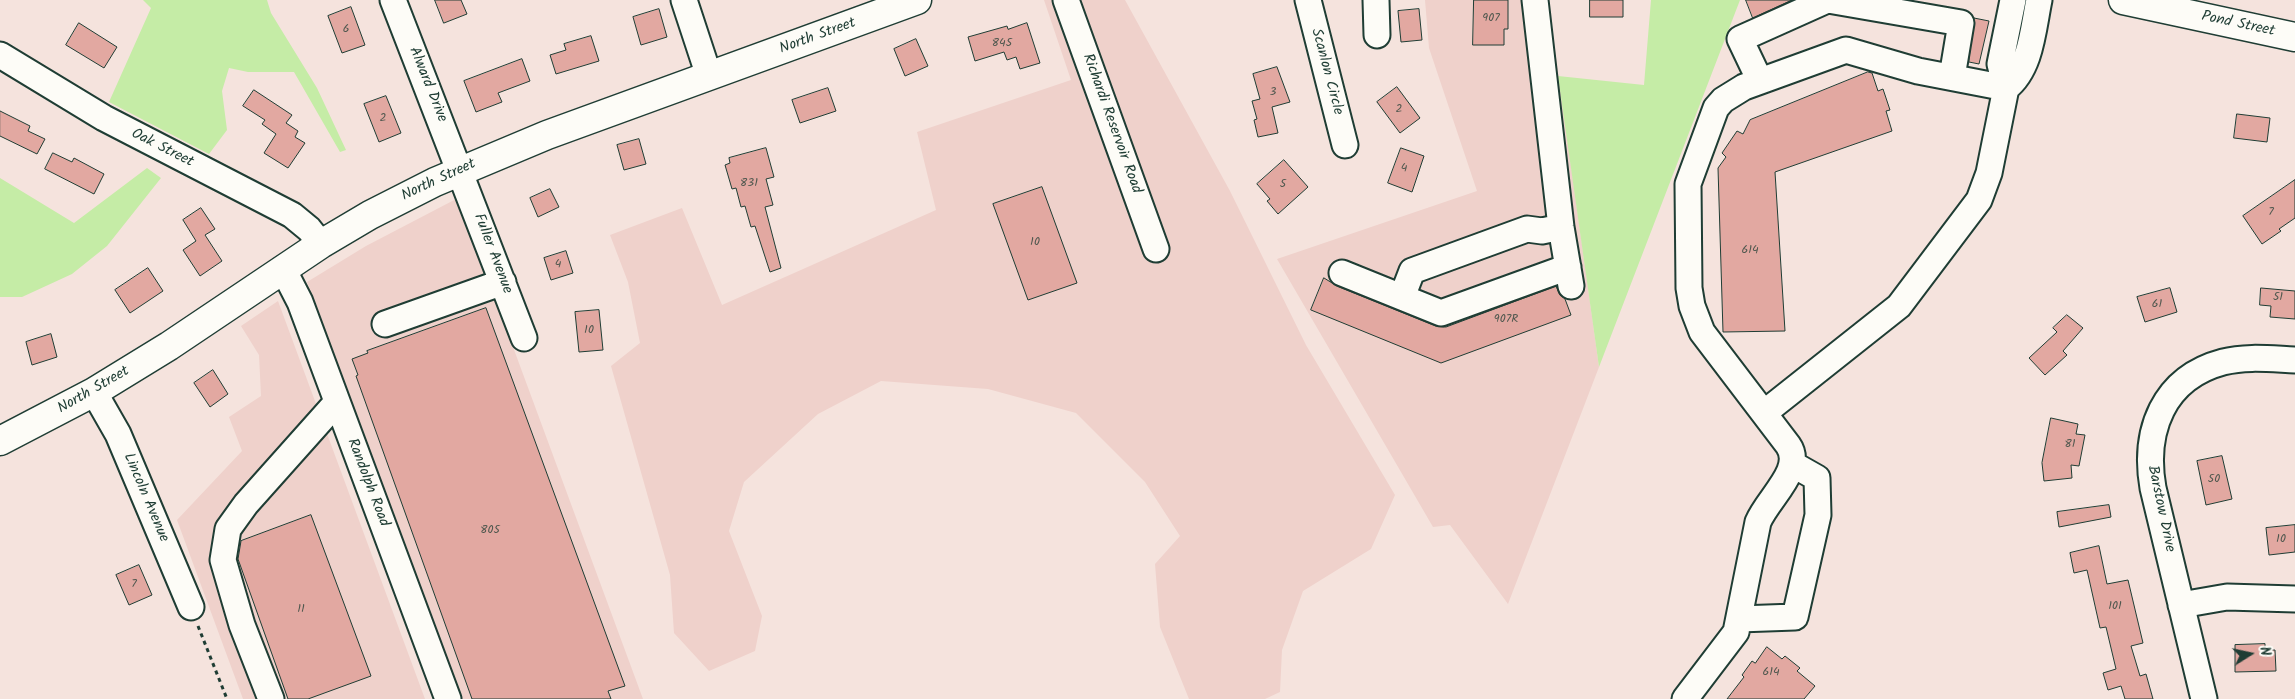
<!DOCTYPE html>
<style>
body{margin:0}
#map{position:relative;width:2295px;height:699px;overflow:hidden;background:#f5e3dd;font-family:Kalam,sans-serif}
canvas{display:block}
.north{position:absolute;left:2225px;top:629px;width:50px;height:50px;-webkit-text-stroke:4px #fdfcf7;paint-order:stroke;rotate:80deg;font-size:14px;font-weight:700;line-height:20px;text-align:center;color:#1f3d34}
.north::after{content:'';display:block;margin:auto;width:18px;height:22px;background:#1f3d34;clip-path:polygon(50% 0,100% 100%,50% 72%,0 100%)}
</style>
<div id="map">
<canvas width="2295" height="699"></canvas>
<div class="north">N</div>
</div>
<script>
const ctx = document.querySelector('canvas').getContext('2d');
ctx.lineJoin = 'round';
function paint(path, color) { ctx.fillStyle = color; ctx.fill(path, 'evenodd'); }
function stroke(path, color, width, dash) { ctx.strokeStyle = color; ctx.lineWidth = width; ctx.lineCap = dash ? 'butt' : 'round'; ctx.setLineDash(dash || []); ctx.stroke(path); }
function drawText(font, color, halo, rows, align = 'center') {
  ctx.font = font + ' Kalam,sans-serif'; ctx.lineWidth = 4.5; ctx.setLineDash([]); ctx.textBaseline = 'middle'; ctx.strokeStyle = halo; ctx.fillStyle = color; for (const [text, x, y, turn = 0] of rows) {
    ctx.save(); ctx.translate(x, y); ctx.rotate((+turn || 0) * Math.PI / 180); ctx.textAlign = isNaN(turn) ? turn : align; if (halo) ctx.strokeText(text, 0, 0); ctx.fillText(text, 0, 0); ctx.restore();
  }
}
const built = new Path2D(`
 M 1044,0 L 1125,0 L 1230,191 L 1306,345 L 1395,495 L 1371,549 L 1303,591 L 1282,650 L 1280,692 L 1265,699 L 1189,699 L 1160,627 L 1155,564 L 1180,536 L 1145,482 L 1076,413 L 988,389 L 881,381 L 818,414 L 744,482 L 729,531 L 762,616 L 755,651 L 709,671 L 674,633 L 670,575 L 611,366 L 640,343 L 628,282 L 610,235 L 682,208 L 722,305 L 936,210 L 917,132 L 1071,80 Z
 M 1425,0 L 1548,0 L 1599,367 L 1508,604 L 1450,525 L 1433,527 L 1277,259 L 1477,191 L 1429,48 Z
 M 458,198 L 643,699 L 461,699 L 307,282 L 366,246 Z
 M 278,301 L 425,699 L 243,699 L 177,520 L 242,451 L 229,417 L 261,396 L 259,355 L 241,326 Z`);
const green = new Path2D(`
 M 143,0 L 267,0 L 271,13 L 317,88 L 346,150 L 340,152 L 294,72 L 248,72 L 229,68 L 222,91 L 227,130 L 209,154 L 109,102 L 151,8 Z
 M 1651,0 L 1740,0 L 1599,367 L 1558,76 L 1644,85 Z
 M 147,168 L 161,178 L 107,246 L 72,274 L 22,297 L 0,297 L 0,178 L 74,223 Z`);
const building = new Path2D(`
 M 435,0 L 461,0 L 467,14 L 444,23 Z
 M 1474,0 L 1508,0 L 1508,29 L 1504,29 L 1504,45 L 1473,45 Z
 M 1590,0 L 1623,0 L 1623,17 L 1590,17 Z
 M 1746,0 L 1792,0 L 1753,18 Z
 M 351,7 L 365,45 L 342,53 L 328,16 Z
 M 659,9 L 667,37 L 641,45 L 633,17 Z
 M 1419,9 L 1422,40 L 1401,42 L 1398,11 Z
 M 1974,18 L 1989,21 L 1979,64 L 1969,62 Z
 M 79,23 L 117,47 L 104,68 L 66,45 Z
 M 1027,23 L 1040,63 L 1020,69 L 1016,57 L 1007,60 L 1004,52 L 975,61 L 968,37 L 1007,26 L 1008,29 Z
 M 591,36 L 599,61 L 556,74 L 550,55 L 566,50 L 564,44 Z
 M 916,39 L 928,66 L 905,76 L 894,49 Z
 M 522,59 L 530,81 L 498,93 L 502,102 L 476,112 L 464,81 Z
 M 1277,67 L 1290,102 L 1272,107 L 1278,133 L 1258,137 L 1254,120 L 1257,119 L 1252,101 L 1260,99 L 1253,74 Z
 M 1868,72 L 1872,73 L 1878,91 L 1883,89 L 1890,110 L 1886,111 L 1892,131 L 1775,172 L 1785,331 L 1723,332 L 1718,168 L 1726,157 L 1722,153 L 1737,131 L 1743,134 L 1750,120 Z
 M 1397,87 L 1420,118 L 1400,133 L 1377,102 Z
 M 828,88 L 836,111 L 800,123 L 792,100 Z
 M 254,90 L 292,115 L 286,123 L 298,131 L 295,137 L 305,143 L 288,168 L 264,153 L 276,134 L 262,124 L 265,120 L 243,106 Z
 M 386,96 L 401,133 L 379,142 L 364,104 Z
 M 0,111 L 30,126 L 28,131 L 45,139 L 37,154 L 0,136 Z
 M 2237,114 L 2270,118 L 2267,142 L 2234,138 Z
 M 639,139 L 646,164 L 624,170 L 617,145 Z
 M 766,148 L 774,177 L 766,179 L 773,205 L 765,207 L 781,268 L 770,272 L 755,226 L 751,227 L 745,206 L 741,207 L 736,188 L 732,189 L 725,165 L 730,163 L 729,158 Z
 M 1401,148 L 1424,156 L 1412,192 L 1388,183 Z
 M 53,153 L 72,162 L 74,158 L 104,174 L 94,194 L 45,169 Z
 M 1284,160 L 1308,187 L 1278,214 L 1267,201 L 1270,199 L 1257,184 Z
 M 2295,180 L 2295,218 L 2279,229 L 2281,231 L 2262,244 L 2243,216 Z
 M 1042,187 L 1077,283 L 1028,300 L 993,204 Z
 M 550,189 L 559,207 L 538,217 L 530,198 Z
 M 201,208 L 215,229 L 205,235 L 222,261 L 200,276 L 183,250 L 196,241 L 183,220 Z
 M 566,251 L 573,273 L 551,280 L 544,258 Z
 M 148,268 L 163,291 L 130,313 L 115,290 Z
 M 1324,278 L 1337,286 L 1436,326 L 1446,327 L 1556,286 L 1560,295 L 1565,299 L 1571,315 L 1441,363 L 1311,310 Z
 M 2170,288 L 2177,312 L 2145,322 L 2137,297 Z
 M 2261,288 L 2295,291 L 2295,319 L 2270,317 L 2271,306 L 2260,305 Z
 M 486,308 L 625,686 L 608,691 L 611,699 L 472,699 L 356,376 L 358,375 L 352,359 L 368,353 L 367,351 Z
 M 599,310 L 603,350 L 579,352 L 575,312 Z
 M 2067,315 L 2083,328 L 2063,351 L 2067,355 L 2045,375 L 2029,358 L 2057,332 L 2053,328 Z
 M 51,334 L 57,357 L 32,365 L 26,342 Z
 M 213,370 L 228,394 L 210,407 L 194,383 Z
 M 2051,418 L 2078,424 L 2076,434 L 2085,435 L 2079,466 L 2071,465 L 2072,478 L 2044,481 L 2042,463 Z
 M 2222,456 L 2232,499 L 2206,505 L 2197,461 Z
 M 2109,505 L 2111,517 L 2059,527 L 2057,512 Z
 M 311,515 L 371,676 L 308,699 L 288,699 L 238,559 L 241,541 Z
 M 2295,525 L 2295,552 L 2269,555 L 2266,528 Z
 M 2099,546 L 2107,584 L 2128,580 L 2143,643 L 2131,646 L 2140,676 L 2146,674 L 2153,699 L 2125,699 L 2121,686 L 2108,690 L 2103,673 L 2116,669 L 2106,627 L 2100,628 L 2087,570 L 2074,573 L 2070,553 Z
 M 139,565 L 152,595 L 129,605 L 116,575 Z
 M 2265,644 L 2265,650 L 2275,650 L 2276,671 L 2235,672 L 2235,645 Z
 M 1767,647 L 1782,659 L 1785,656 L 1800,668 L 1797,671 L 1815,686 L 1804,699 L 1727,699 L 1744,677 L 1742,675 L 1752,661 L 1755,663 Z`);
const path = new Path2D(`
 M 198,626 L 227,699`);
const minor = new Path2D(`
 M 393,0 L 524,338
 M 684,0 L 709,76
 M 1066,0 L 1156,249
 M 1308,0 L 1345,145
 M 1376,0 L 1377,35
 M 1535,0 L 1561,227 L 1571,286
 M 1828,0 L 1961,23 L 1952,77
 M 0,55 L 104,118 L 292,215 L 309,229 L 321,244
 M 1760,81 L 1740,39 L 1827,0
 M 283,269 L 300,302 L 448,699
 M 1342,273 L 1441,313 L 1568,267
 M 1402,297 L 1412,271 L 1527,229 L 1542,231 L 1561,227
 M 385,324 L 503,282
 M 94,392 L 118,434 L 191,607
 M 1764,413 L 1899,306 L 1979,200 L 1989,173 L 2006,88 L 2000,64 L 2013,0
 M 2181,605 L 2227,597 L 2295,599
 M 1739,619 L 1795,617 L 1818,515 L 1817,478 L 1794,465
 M 271,699 L 242,625 L 223,560 L 228,529 L 246,504 L 337,402
 M 1685,699 L 1736,632 L 1758,522 C 1768,498 1805,469 1788,445 L 1702,332 L 1692,306 L 1689,288 L 1688,184 L 1716,108 L 1723,100 L 1744,87 L 1846,50 L 1918,71 L 2006,88 C 2031,69 2033,29 2039,0
 M 2204,699 L 2153,488 C 2143,431 2163,378 2223,362 C 2246,356 2271,359 2295,360`);
const major = new Path2D(`
 M 2123,0 L 2295,37
 M 0,441 L 94,392 L 169,346 L 321,244 L 370,215 L 435,182 L 547,135 L 917,0`);
const numberNames = [
 ["907",1491,19],
 ["6",346,30],
 ["845",1002,44],
 ["3",1273,93],
 ["2",1399,110],
 ["2",383,119],
 ["4",1404,169],
 ["831",749,184],
 ["5",1283,185],
 ["7",2271,213],
 ["10",1035,243],
 ["614",1750,251],
 ["4",558,265],
 ["51",2278,298],
 ["61",2157,305],
 ["907R",1506,320],
 ["10",589,331],
 ["81",2070,445],
 ["50",2214,480],
 ["805",490,531],
 ["10",2281,540],
 ["7",134,585],
 ["101",2115,607],
 ["11",301,610],
 ["614",1771,673]
];
const streetNames = [
 ["Pond Street",2238,25,12],
 ["North Street",818,37,-20],
 ["Scanlon Circle",1326,72,75],
 ["Alward Drive",427,85,68],
 ["Richardi Reservoir Road",1111,124,70],
 ["Oak Street",162,149,27],
 ["North Street",439,181,-25],
 ["Fuller Avenue",492,254,69],
 ["North Street",94,391,-30],
 ["Randolph Road",367,483,69],
 ["Lincoln Avenue",145,498,67],
 ["Barstow Drive",2160,509,78]
];
paint(built, '#efd1cb');
paint(green, '#c5eca6');
paint(building, '#e2a8a1');
stroke(building, '#1f3d34', 1);
stroke(minor, '#1f3d34', 29);
stroke(major, '#1f3d34', 31);
stroke(path, '#1f3d34', 3, [4, 4]);
stroke(minor, '#fdfcf7', 25);
stroke(major, '#fdfcf7', 28);
drawText('12px', '#50584f', null, numberNames);
drawText('15px', '#1f3d34', '#fdfcf7', streetNames);
</script>
